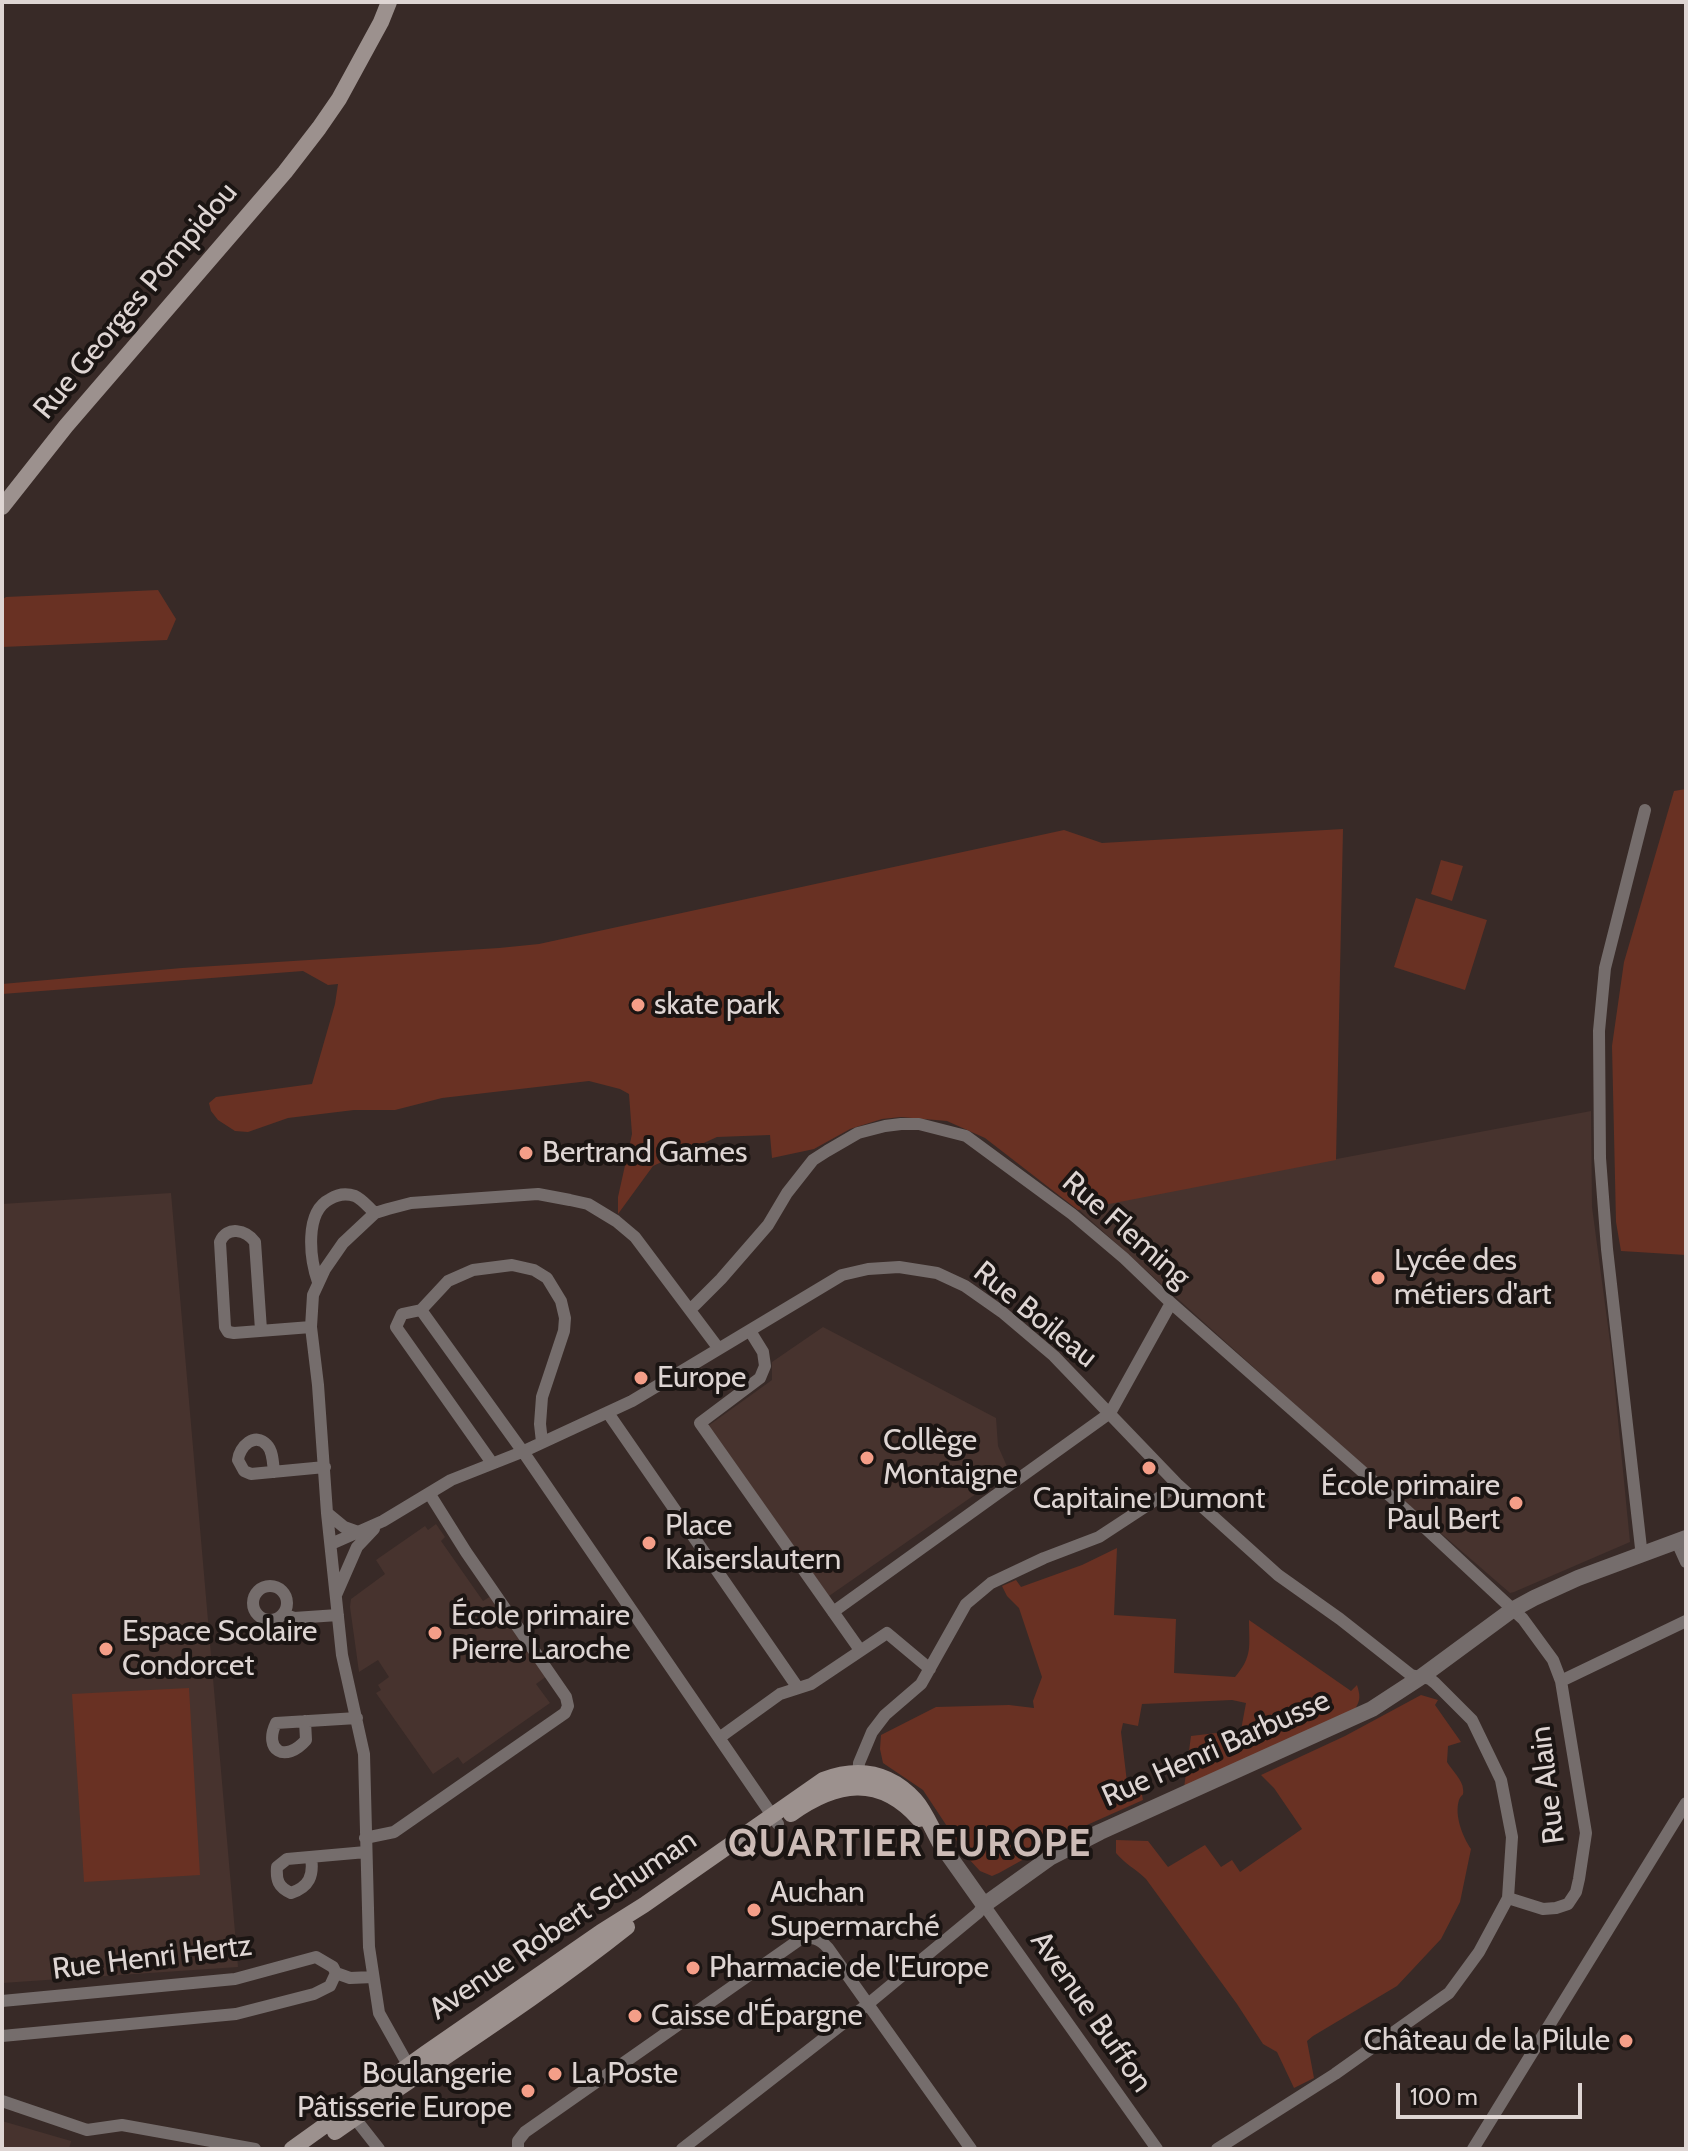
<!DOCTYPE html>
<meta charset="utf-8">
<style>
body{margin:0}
#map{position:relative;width:1688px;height:2151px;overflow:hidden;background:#382a27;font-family:Cabin,sans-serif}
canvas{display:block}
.frame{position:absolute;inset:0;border:4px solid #ded5d3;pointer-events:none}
.scale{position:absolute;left:1396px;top:2083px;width:186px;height:36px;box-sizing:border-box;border:4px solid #ded5d3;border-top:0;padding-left:10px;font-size:24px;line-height:28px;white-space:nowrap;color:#ded5d3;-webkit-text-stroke:6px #1b1513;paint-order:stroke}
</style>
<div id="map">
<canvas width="1688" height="2151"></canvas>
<div class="frame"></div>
<div class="scale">100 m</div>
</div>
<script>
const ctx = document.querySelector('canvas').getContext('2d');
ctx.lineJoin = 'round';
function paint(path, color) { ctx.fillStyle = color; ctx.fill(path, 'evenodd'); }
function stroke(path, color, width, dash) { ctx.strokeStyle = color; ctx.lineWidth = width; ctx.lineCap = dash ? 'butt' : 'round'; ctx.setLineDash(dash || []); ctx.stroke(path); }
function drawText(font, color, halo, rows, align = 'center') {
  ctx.font = font + ' Cabin,sans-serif'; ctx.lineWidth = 8; ctx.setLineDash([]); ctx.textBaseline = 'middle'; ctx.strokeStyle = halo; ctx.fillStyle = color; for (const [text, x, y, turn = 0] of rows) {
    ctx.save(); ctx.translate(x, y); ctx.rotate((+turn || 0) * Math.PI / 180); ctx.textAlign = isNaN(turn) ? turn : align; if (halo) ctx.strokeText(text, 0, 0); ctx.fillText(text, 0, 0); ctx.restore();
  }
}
const built = new Path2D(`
 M 1591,1111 L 1592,1207 L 1611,1349 L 1630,1542 L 1514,1592 L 1510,1593 L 1361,1464 L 1077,1208 Z
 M 171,1193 L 238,1967 L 2,1983 L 2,1204 Z
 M 823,1327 L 996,1418 L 998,1446 L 1009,1471 L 829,1596 L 708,1426 L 772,1380 L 772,1362 Z
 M 436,1524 L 445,1537 L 441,1541 L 483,1601 L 491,1596 L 547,1676 L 536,1684 L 550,1703 L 463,1764 L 458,1757 L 433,1774 L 376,1693 L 381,1690 L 378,1685 L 389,1677 L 378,1660 L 359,1672 L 350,1607 L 351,1599 L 385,1574 L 376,1560 L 425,1526 L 428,1530 Z
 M 2,2121 L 71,2141 L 69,2149 L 2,2149 Z`);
const green = new Path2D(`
 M 158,590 L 176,619 L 167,640 L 2,647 L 2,600 L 6,597 Z
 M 1686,789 L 1686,1255 L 1621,1251 L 1616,1222 L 1612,1046 L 1624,962 L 1674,791 Z
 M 1343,829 L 1336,1160 L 1078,1210 L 985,1138 L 947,1121 L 901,1117 L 882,1119 L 850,1129 L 814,1149 L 772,1158 L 770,1135 L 717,1137 L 653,1166 L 618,1214 L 618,1197 L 632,1134 L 629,1094 L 620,1089 L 589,1081 L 442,1098 L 395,1110 L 354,1110 L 288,1118 L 248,1132 L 235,1131 L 218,1120 L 211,1111 L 209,1103 L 216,1097 L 312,1084 L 335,1004 L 338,984 L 328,985 L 303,971 L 2,994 L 2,984 L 182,968 L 499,948 L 539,944 L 1064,830 L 1102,843 Z
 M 1441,860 L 1463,866 L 1452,901 L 1431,894 Z
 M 1416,898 L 1487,920 L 1465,990 L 1394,967 Z
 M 1117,1548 L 1114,1615 L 1176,1619 L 1174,1673 L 1235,1677 C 1253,1656 1249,1646 1249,1620 L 1351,1691 L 1357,1685 C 1360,1695 1361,1700 1355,1709 L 1184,1788 L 1191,1736 L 1241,1730 L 1246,1703 L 1232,1700 L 1142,1704 L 1138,1726 L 1123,1723 L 1121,1732 L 1127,1782 L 1140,1784 L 1143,1800 L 1078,1829 L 999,1873 L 992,1876 L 980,1871 L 968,1858 L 923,1790 L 883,1763 L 880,1749 L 881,1735 L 936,1707 L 1009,1705 L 1034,1708 L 1033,1701 L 1042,1677 L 1019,1608 L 1007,1596 L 1002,1586 L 1016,1580 L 1021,1587 L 1082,1565 Z
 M 189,1688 L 200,1875 L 84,1882 L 72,1694 Z
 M 1421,1695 L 1438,1700 L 1435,1705 L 1461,1742 L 1448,1746 L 1447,1762 C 1452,1770 1463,1781 1463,1789 C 1464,1797 1462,1793 1459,1800 C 1454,1816 1463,1837 1471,1849 L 1460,1902 L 1441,1939 L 1397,1986 L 1313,2036 L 1307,2041 L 1314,2078 L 1294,2088 L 1277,2052 L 1263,2044 L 1237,2004 L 1146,1879 C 1136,1869 1125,1864 1116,1853 L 1116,1840 L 1148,1841 L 1168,1867 L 1205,1845 L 1221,1867 L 1232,1860 L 1240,1872 L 1302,1829 L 1274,1788 L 1261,1775 L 1345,1736 Z`);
const minor = new Path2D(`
 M 1645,810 L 1605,968 L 1599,1031 L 1600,1158 L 1607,1249 L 1641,1548 L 1647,1552
 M 318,1282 C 310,1259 304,1212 330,1199 C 338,1194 346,1193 355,1196 C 362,1199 369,1208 375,1213
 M 421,1310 L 526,1456 L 778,1824
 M 690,1310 L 721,1279 L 768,1225 L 787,1193 L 813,1160 L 827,1151 L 858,1133 L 885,1126 L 901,1124 L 919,1124 L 966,1136 L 1072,1214 L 1124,1258 L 1171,1303 L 1406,1510 L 1523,1619 L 1553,1660 L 1561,1681 L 1586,1833 L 1579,1879 L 1576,1892 L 1568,1904 L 1556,1908 L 1543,1909 L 1508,1898
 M 261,1330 L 255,1242 C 246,1230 227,1225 220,1242 L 225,1327 L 228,1332 L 234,1333 L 311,1327
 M 750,1331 L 763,1352 L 765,1366 L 760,1378 L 700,1423 L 860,1650
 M 608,1413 L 798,1688
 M 492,1463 L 396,1327 L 402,1314 L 421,1310 L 448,1281 L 473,1270 L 512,1265 L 534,1270 L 547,1278 L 561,1301 L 565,1318 L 564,1331 L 542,1397 L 540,1424 L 542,1442
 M 274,1472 C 273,1464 273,1451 267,1445 C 255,1431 239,1447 238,1460 L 244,1471 L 251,1474 L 325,1467
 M 327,1513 L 344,1527 L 358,1532
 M 1677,1542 L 1686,1562
 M 331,1544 L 383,1521 L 451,1480 L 522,1452 L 632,1401 L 842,1275 L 868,1269 L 899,1267 L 937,1273 L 965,1286 L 1002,1312 L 1054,1356 L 1177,1484 L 1278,1575 L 1340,1619 L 1411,1675 L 1430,1679 L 1435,1683 L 1472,1720 L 1501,1780 L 1512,1837 L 1508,1898 L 1479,1952 L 1449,1993 L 1335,2074 L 1217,2149
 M253 1603a17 17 0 1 1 34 0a17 17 0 1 1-34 0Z
 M 336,1595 L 357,1547 L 374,1529
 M 833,1612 L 1110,1413 L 1171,1303
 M 283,1614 L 294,1618 L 338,1615
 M 1561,1681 L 1686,1621
 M 305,1721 L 306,1740 C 285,1764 263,1750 276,1723 L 357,1718
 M 719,1738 L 780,1694 L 811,1684 L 887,1633 L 930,1669
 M 858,1780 L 859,1763 L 872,1732 L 885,1715 L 921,1684 L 966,1604 L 991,1583 L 1044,1558 L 1099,1537 L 1163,1495 L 1177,1484
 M 365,1838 L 394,1832 L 565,1713 L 568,1706 L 566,1697 L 466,1552 L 429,1493
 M 311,1857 C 314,1876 309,1887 291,1893 C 278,1887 276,1880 277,1867 L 287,1859 L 366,1852
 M 336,1973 L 350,1978 L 373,1977
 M 2,2001 L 235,1979 L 316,1957 L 333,1967 L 336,1973
 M 2,2036 L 236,2014 L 314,1994 L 330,1986 L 336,1973
 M 412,2072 L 379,2013 L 369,1947 L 364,1754 L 342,1655 L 327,1513 L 318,1385 L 311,1327 L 313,1295 L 325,1269 L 343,1243 L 375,1213 L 388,1209 L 411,1203 L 538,1194 L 570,1200 L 588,1204 L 616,1221 L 635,1237 L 719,1349
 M 2,2101 L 87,2130 L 122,2125 L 255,2149
 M 350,2112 L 379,2149
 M 518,2149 L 518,2141 L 525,2132 L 799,1940 C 812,1936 819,1938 828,1948 L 971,2149
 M 682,2149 L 868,2004 L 978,1913 L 984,1905 L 1157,2149
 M 1473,2149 L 1686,1803`);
const tertiary = new Path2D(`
 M 940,1843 L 984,1905 L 1051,1857 L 1100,1832 L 1372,1709 L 1421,1677 L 1512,1610 L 1534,1598 L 1578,1578 L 1686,1538`);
const secondary = new Path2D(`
 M 2,507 L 66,426 L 285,172 L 319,128 L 339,99 L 381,22 L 389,2
 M 791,1814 C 836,1782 879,1774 919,1819
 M 335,2132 C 432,2064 534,2001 627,1927
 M 292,2149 L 426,2053 L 601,1932 L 644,1905 L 823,1780 C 858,1767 889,1772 915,1800 C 925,1811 932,1829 940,1843`);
const markers = [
 [638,1005,8,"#f49e88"],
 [526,1153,8,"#f49e88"],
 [1378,1278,8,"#f49e88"],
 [641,1378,8,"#f49e88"],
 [867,1458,8,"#f49e88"],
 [1149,1468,8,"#f49e88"],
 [1516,1503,8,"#f49e88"],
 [649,1543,8,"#f49e88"],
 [435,1633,8,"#f49e88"],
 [106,1649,8,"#f49e88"],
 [754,1910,8,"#f49e88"],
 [693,1968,8,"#f49e88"],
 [635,2016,8,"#f49e88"],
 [1626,2041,8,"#f49e88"],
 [555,2074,8,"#f49e88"],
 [528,2091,8,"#f49e88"]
];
const streetNames = [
 ["Rue Georges Pompidou",136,301,-50],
 ["Rue Fleming",1126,1230,41],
 ["Rue Boileau",1035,1315,39],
 ["Rue Henri Barbusse",1216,1749,-24],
 ["Rue Alain",1548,1785,-97],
 ["Avenue Robert Schuman",563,1925,-34],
 ["Rue Henri Hertz",152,1958,-7],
 ["Avenue Buffon",1091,2012,55]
];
const poiNames = [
 ["skate park",654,1005],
 ["Bertrand Games",542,1153],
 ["Lycée des",1394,1261],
 ["métiers d'art",1394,1295],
 ["Europe",657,1378],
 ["Collège",883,1441],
 ["Montaigne",883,1475],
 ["École primaire",1500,1486,"right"],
 ["Paul Bert",1500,1520,"right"],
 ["Capitaine Dumont",1149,1499,"center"],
 ["Place",665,1526],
 ["Kaiserslautern",665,1560],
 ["École primaire",451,1616],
 ["Pierre Laroche",451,1650],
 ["Espace Scolaire",122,1632],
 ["Condorcet",122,1666],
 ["Auchan",770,1893],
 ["Supermarché",770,1927],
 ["Pharmacie de l'Europe",709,1968],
 ["Caisse d'Épargne",651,2016],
 ["Château de la Pilule",1610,2041,"right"],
 ["Boulangerie",512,2074,"right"],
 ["Pâtisserie Europe",512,2108,"right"],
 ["La Poste",571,2074]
];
const districtNames = [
 ["QUARTIER EUROPE",910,1845]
];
paint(built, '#47332e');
paint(green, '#693123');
stroke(minor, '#756d6c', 12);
stroke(tertiary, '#756d6c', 16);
stroke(secondary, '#9c918e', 16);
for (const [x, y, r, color] of markers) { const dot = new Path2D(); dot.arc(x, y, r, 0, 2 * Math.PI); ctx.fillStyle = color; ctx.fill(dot); stroke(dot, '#1b1513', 3); }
drawText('30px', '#ded5d3', '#1b1513', streetNames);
drawText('30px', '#ded5d3', '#1b1513', poiNames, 'left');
ctx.letterSpacing = '2px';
drawText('bold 38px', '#ccbbb6', '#1b1513', districtNames);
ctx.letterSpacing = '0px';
</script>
